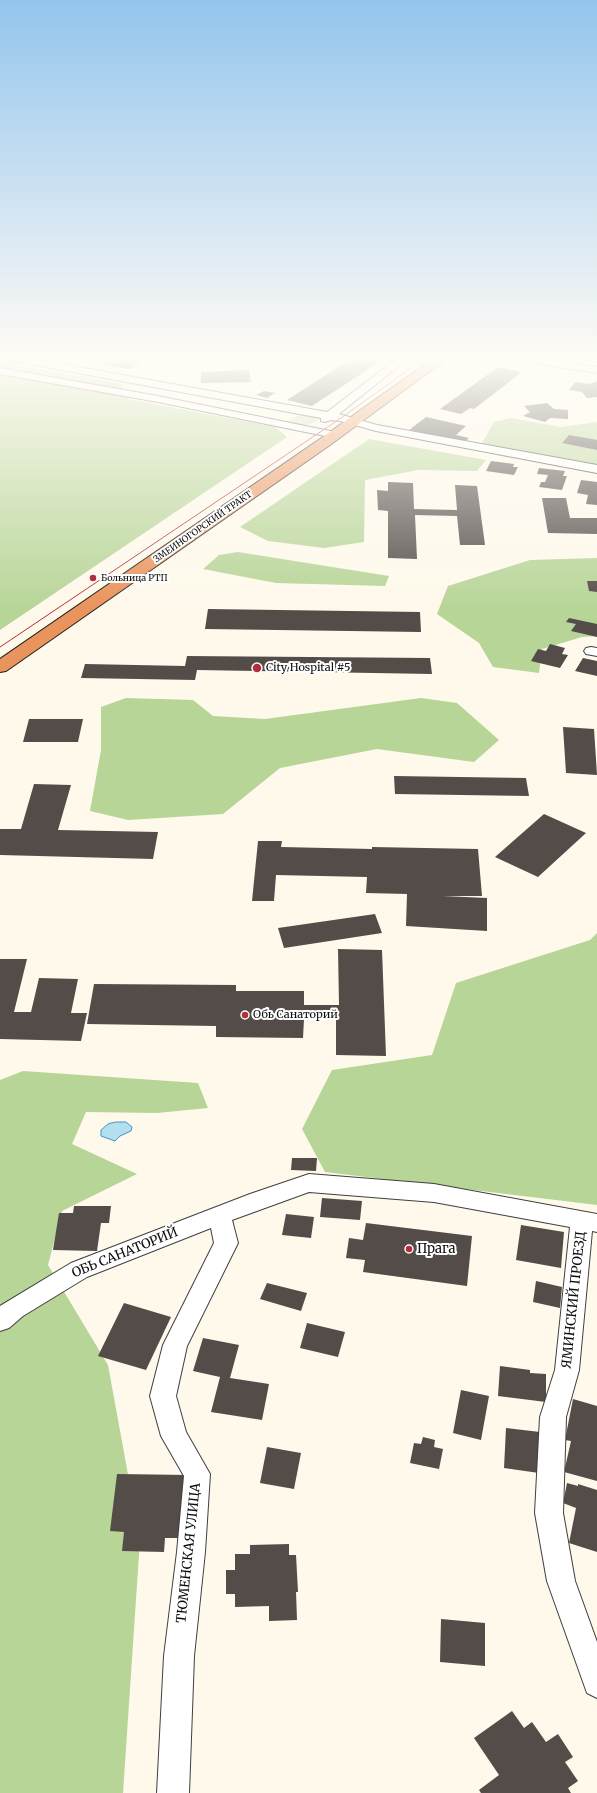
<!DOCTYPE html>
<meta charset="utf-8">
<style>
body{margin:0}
canvas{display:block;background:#fef9eb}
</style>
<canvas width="597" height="1793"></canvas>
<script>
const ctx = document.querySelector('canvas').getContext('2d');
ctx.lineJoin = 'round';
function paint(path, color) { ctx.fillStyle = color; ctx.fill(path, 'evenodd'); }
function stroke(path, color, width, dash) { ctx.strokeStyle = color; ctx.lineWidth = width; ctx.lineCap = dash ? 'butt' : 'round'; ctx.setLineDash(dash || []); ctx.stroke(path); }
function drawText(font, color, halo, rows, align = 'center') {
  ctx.font = font + ' Merriweather,serif'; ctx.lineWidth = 4; ctx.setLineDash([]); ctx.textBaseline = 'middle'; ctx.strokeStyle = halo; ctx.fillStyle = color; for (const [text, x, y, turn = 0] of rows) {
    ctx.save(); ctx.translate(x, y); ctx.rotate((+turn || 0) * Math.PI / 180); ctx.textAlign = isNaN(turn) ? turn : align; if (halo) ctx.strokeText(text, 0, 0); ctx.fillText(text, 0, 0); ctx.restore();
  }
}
const green = new Path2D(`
 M 301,413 L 323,417 C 310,427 300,426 285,423 Z`);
const forest = new Path2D(`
 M 0,362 L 121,383 L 128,399 L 275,427 L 287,437 L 0,630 Z
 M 511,418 L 560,427 L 597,422 L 597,466 L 481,445 L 494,422 Z
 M 369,439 L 486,460 L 477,471 L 418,470 L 365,480 L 364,542 L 324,548 L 268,541 L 240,527 Z
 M 238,552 L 389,576 L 385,586 L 276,583 L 203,569 L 219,555 Z
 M 597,558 L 597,636 L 582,637 L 542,649 L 539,673 L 493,667 L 479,643 L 437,614 L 448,586 L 530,560 Z
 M 126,698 L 193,700 L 213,716 L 265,719 L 421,698 L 457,703 L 499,740 L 474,762 L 377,749 L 280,768 L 223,814 L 128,820 L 90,811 L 101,750 L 101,707 Z
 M 597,933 L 597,1205 L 325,1172 L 302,1129 L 332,1070 L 432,1055 L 456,983 L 590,940 Z
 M 23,1071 L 198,1083 L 208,1108 L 157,1113 L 86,1112 L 72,1144 L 137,1174 L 62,1211 L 48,1265 L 108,1365 L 140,1540 L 123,1793 L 0,1793 L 0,1080 Z`);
const water = new Path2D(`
 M 116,1122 L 126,1122 L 132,1127 L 131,1131 L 120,1136 L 115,1141 L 101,1136 L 101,1130 L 108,1124 Z`);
const building = new Path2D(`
 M 112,357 L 146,357 L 130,369 L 101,365 Z
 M 354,357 L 387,357 L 312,406 L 287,400 Z
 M 498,367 L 522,372 L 474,409 L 470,408 L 461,414 L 440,409 Z
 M 249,370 L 251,382 L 201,383 L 201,372 Z
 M 597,381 L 597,397 L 587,398 L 582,392 L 569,390 L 575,382 L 590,384 Z
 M 264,391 L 275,393 L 267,398 L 256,395 Z
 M 547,403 L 554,409 L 568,410 L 568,419 L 550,418 L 545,422 L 523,416 L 530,412 L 524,406 Z
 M 426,417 L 466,426 L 456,435 L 469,438 L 464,442 L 409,430 Z
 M 569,435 L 597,440 L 597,450 L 562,443 Z
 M 491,461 L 514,464 L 513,467 L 518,467 L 514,475 L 486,471 Z
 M 539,468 L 565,471 L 563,476 L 567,476 L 562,490 L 539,487 L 541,482 L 545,482 L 548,475 L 537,474 Z
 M 581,480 L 597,482 L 597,505 L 586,504 L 588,495 L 577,493 Z
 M 388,482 L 413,483 L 414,509 L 457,510 L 455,485 L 477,486 L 485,545 L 460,545 L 457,516 L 415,515 L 417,559 L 388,558 L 388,511 L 378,510 L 377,490 L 388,491 Z
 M 542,498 L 566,498 L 570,518 L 597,518 L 597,534 L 548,533 Z
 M 587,581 L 597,581 L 597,592 L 589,591 Z
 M 208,609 L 420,612 L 421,632 L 205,629 Z
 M 569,618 L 597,624 L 597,637 L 571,631 L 576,624 L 566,622 Z
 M 550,644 L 565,648 L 562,654 L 568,655 L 560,668 L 531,661 L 538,649 L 546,651 Z
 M 187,656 L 430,658 L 432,674 L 197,670 L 195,680 L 81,678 L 85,664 L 185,666 Z
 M 583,658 L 597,661 L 597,676 L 575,671 Z
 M 29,719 L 83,719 L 78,742 L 23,742 Z
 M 563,727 L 594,729 L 597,775 L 566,773 Z
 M 394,776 L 526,778 L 529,796 L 395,794 Z
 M 34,784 L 71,785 L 58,830 L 158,832 L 153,859 L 0,855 L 0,829 L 21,829 Z
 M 544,814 L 586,833 L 538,877 L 495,857 Z
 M 258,841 L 282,841 L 281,847 L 372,849 L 372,847 L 478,849 L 482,896 L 443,896 L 487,898 L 487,931 L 406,926 L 407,894 L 366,893 L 367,877 L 276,875 L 274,901 L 252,901 Z
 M 375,914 L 382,933 L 284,948 L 278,928 Z
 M 338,949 L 382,950 L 386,1056 L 336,1055 L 336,1019 L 304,1019 L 303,1038 L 216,1037 L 216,1026 L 87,1024 L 94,984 L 236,985 L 236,991 L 304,991 L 304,1005 L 339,1005 Z
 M 0,959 L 27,959 L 14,1012 L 31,1012 L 39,978 L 78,979 L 71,1013 L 87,1013 L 81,1041 L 0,1039 Z
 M 292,1158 L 317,1158 L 316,1171 L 291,1170 Z
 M 322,1198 L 362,1201 L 360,1220 L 320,1217 Z
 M 74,1206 L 111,1206 L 109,1223 L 101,1223 L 97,1251 L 53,1250 L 59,1213 L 73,1213 Z
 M 286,1214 L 314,1217 L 311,1238 L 282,1235 Z
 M 366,1223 L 472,1236 L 467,1286 L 363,1272 L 365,1260 L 346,1258 L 349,1238 L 363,1240 Z
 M 521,1225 L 564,1232 L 561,1268 L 516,1260 Z
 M 536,1281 L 562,1287 L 560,1308 L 533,1302 Z
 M 267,1283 L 307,1293 L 301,1311 L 260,1299 Z
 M 124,1303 L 171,1317 L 146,1370 L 98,1356 Z
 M 307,1323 L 345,1332 L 338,1357 L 300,1348 Z
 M 203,1338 L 239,1345 L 230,1378 L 269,1384 L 262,1420 L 211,1412 L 220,1377 L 193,1371 Z
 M 500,1366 L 530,1370 L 530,1373 L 546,1374 L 546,1402 L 498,1396 Z
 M 461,1390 L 489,1396 L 481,1440 L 453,1433 Z
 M 573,1399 L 597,1406 L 597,1481 L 564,1472 L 571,1441 L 565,1440 Z
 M 506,1428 L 540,1432 L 539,1473 L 504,1468 Z
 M 423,1437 L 435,1440 L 434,1447 L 443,1449 L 439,1469 L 410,1463 L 414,1443 L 421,1444 Z
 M 267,1447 L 301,1453 L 294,1489 L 260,1483 Z
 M 117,1474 L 189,1475 L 184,1538 L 165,1538 L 164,1552 L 122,1551 L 124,1532 L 110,1531 Z
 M 567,1483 L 578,1486 L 578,1484 L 597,1490 L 597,1552 L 569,1543 L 576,1508 L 563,1503 Z
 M 289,1544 L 289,1555 L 296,1555 L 298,1592 L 296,1592 L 297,1620 L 269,1621 L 269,1606 L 235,1607 L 235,1594 L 226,1594 L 226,1570 L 235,1570 L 235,1554 L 250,1554 L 250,1545 Z
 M 441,1619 L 485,1623 L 485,1666 L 440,1662 Z
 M 512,1711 L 524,1728 L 532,1722 L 546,1742 L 558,1734 L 573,1757 L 565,1762 L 578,1781 L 568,1788 L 571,1793 L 481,1793 L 479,1790 L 499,1775 L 474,1738 Z`);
const street = new Path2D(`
 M 3,357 L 23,357 L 327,412 L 399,357 L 410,357 L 339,414 L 377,425 L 597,465 L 597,473 L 376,431 L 340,421 L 331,420 L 325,422 L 321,421 L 321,418 L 8,360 Z
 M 511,357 L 534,357 L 597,367 L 597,373 L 516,360 Z
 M 0,368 L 158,396 L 335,432 L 341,435 L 335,438 L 158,402 L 0,374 Z
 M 591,647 L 597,648 L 597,656 L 586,654 L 584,651 L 586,648 Z
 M 309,1174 L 434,1184 L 597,1214 L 597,1232 L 592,1231 L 579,1370 L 566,1417 L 563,1513 L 575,1581 L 597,1642 L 597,1698 L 587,1693 L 547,1581 L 535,1513 L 540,1417 L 555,1370 L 570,1227 L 434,1202 L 309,1192 L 232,1220 L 238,1243 L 187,1346 L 176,1396 L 186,1432 L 210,1474 L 205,1552 L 194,1656 L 189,1793 L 157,1793 L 164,1656 L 177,1552 L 184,1476 L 161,1436 L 150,1396 L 163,1345 L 214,1243 L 211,1228 L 87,1277 L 23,1316 L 9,1328 L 0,1331 L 0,1306 L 71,1263 L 250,1194 Z`);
const highway = new Path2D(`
 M 435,357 L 449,357 L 330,445 L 6,671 L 0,672 L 0,659 L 320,439 Z`);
const tram = new Path2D(`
 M 0,647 L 341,418 L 426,357`);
const markers = [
 [93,578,4,"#b12e3d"],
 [257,668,5,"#b12e3d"],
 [245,1015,4,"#b12e3d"],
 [409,1249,4,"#b12e3d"]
];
const farStreetnames = [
 ["ЗМЕИНОГОРСКИЙ ТРАКТ",203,527,-35]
];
const farPoinames = [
 ["Больница РТП",101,578]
];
const poiNames = [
 ["City Hospital #5",266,668],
 ["Обь Санаторий",253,1015]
];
const nearPoinames = [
 ["Прага",417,1249]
];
const nearStreetnames = [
 ["ОБЬ САНАТОРИЙ",125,1253,-22],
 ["ЯМИНСКИЙ ПРОЕЗД",574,1300,-84],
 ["ТЮМЕНСКАЯ УЛИЦА",189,1553,-84]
];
paint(green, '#d2e5b8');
paint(forest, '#b8d598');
paint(water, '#b4dff1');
stroke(water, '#4098c3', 1);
paint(building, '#534c49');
stroke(street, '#3f3f3f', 2);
stroke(highway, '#1d1d1d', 2);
paint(street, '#fff');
paint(highway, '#ea945d');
stroke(tram, '#b12e3d', 1);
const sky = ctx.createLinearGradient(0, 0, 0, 608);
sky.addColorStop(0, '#93c5ec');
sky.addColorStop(0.59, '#fffcf6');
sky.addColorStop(1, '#fffcf600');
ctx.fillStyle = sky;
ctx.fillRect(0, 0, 597, 608);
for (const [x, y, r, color] of markers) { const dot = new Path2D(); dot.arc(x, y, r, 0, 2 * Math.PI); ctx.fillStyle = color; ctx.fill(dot); stroke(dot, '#fff', 1.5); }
drawText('9px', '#0c0c0c', '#fff', farStreetnames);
drawText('9px', '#0c0c0c', '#fff', farPoinames, 'left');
drawText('11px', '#0c0c0c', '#fff', poiNames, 'left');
drawText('13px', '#0c0c0c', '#fff', nearPoinames, 'left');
drawText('13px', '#0c0c0c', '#fff', nearStreetnames);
</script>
